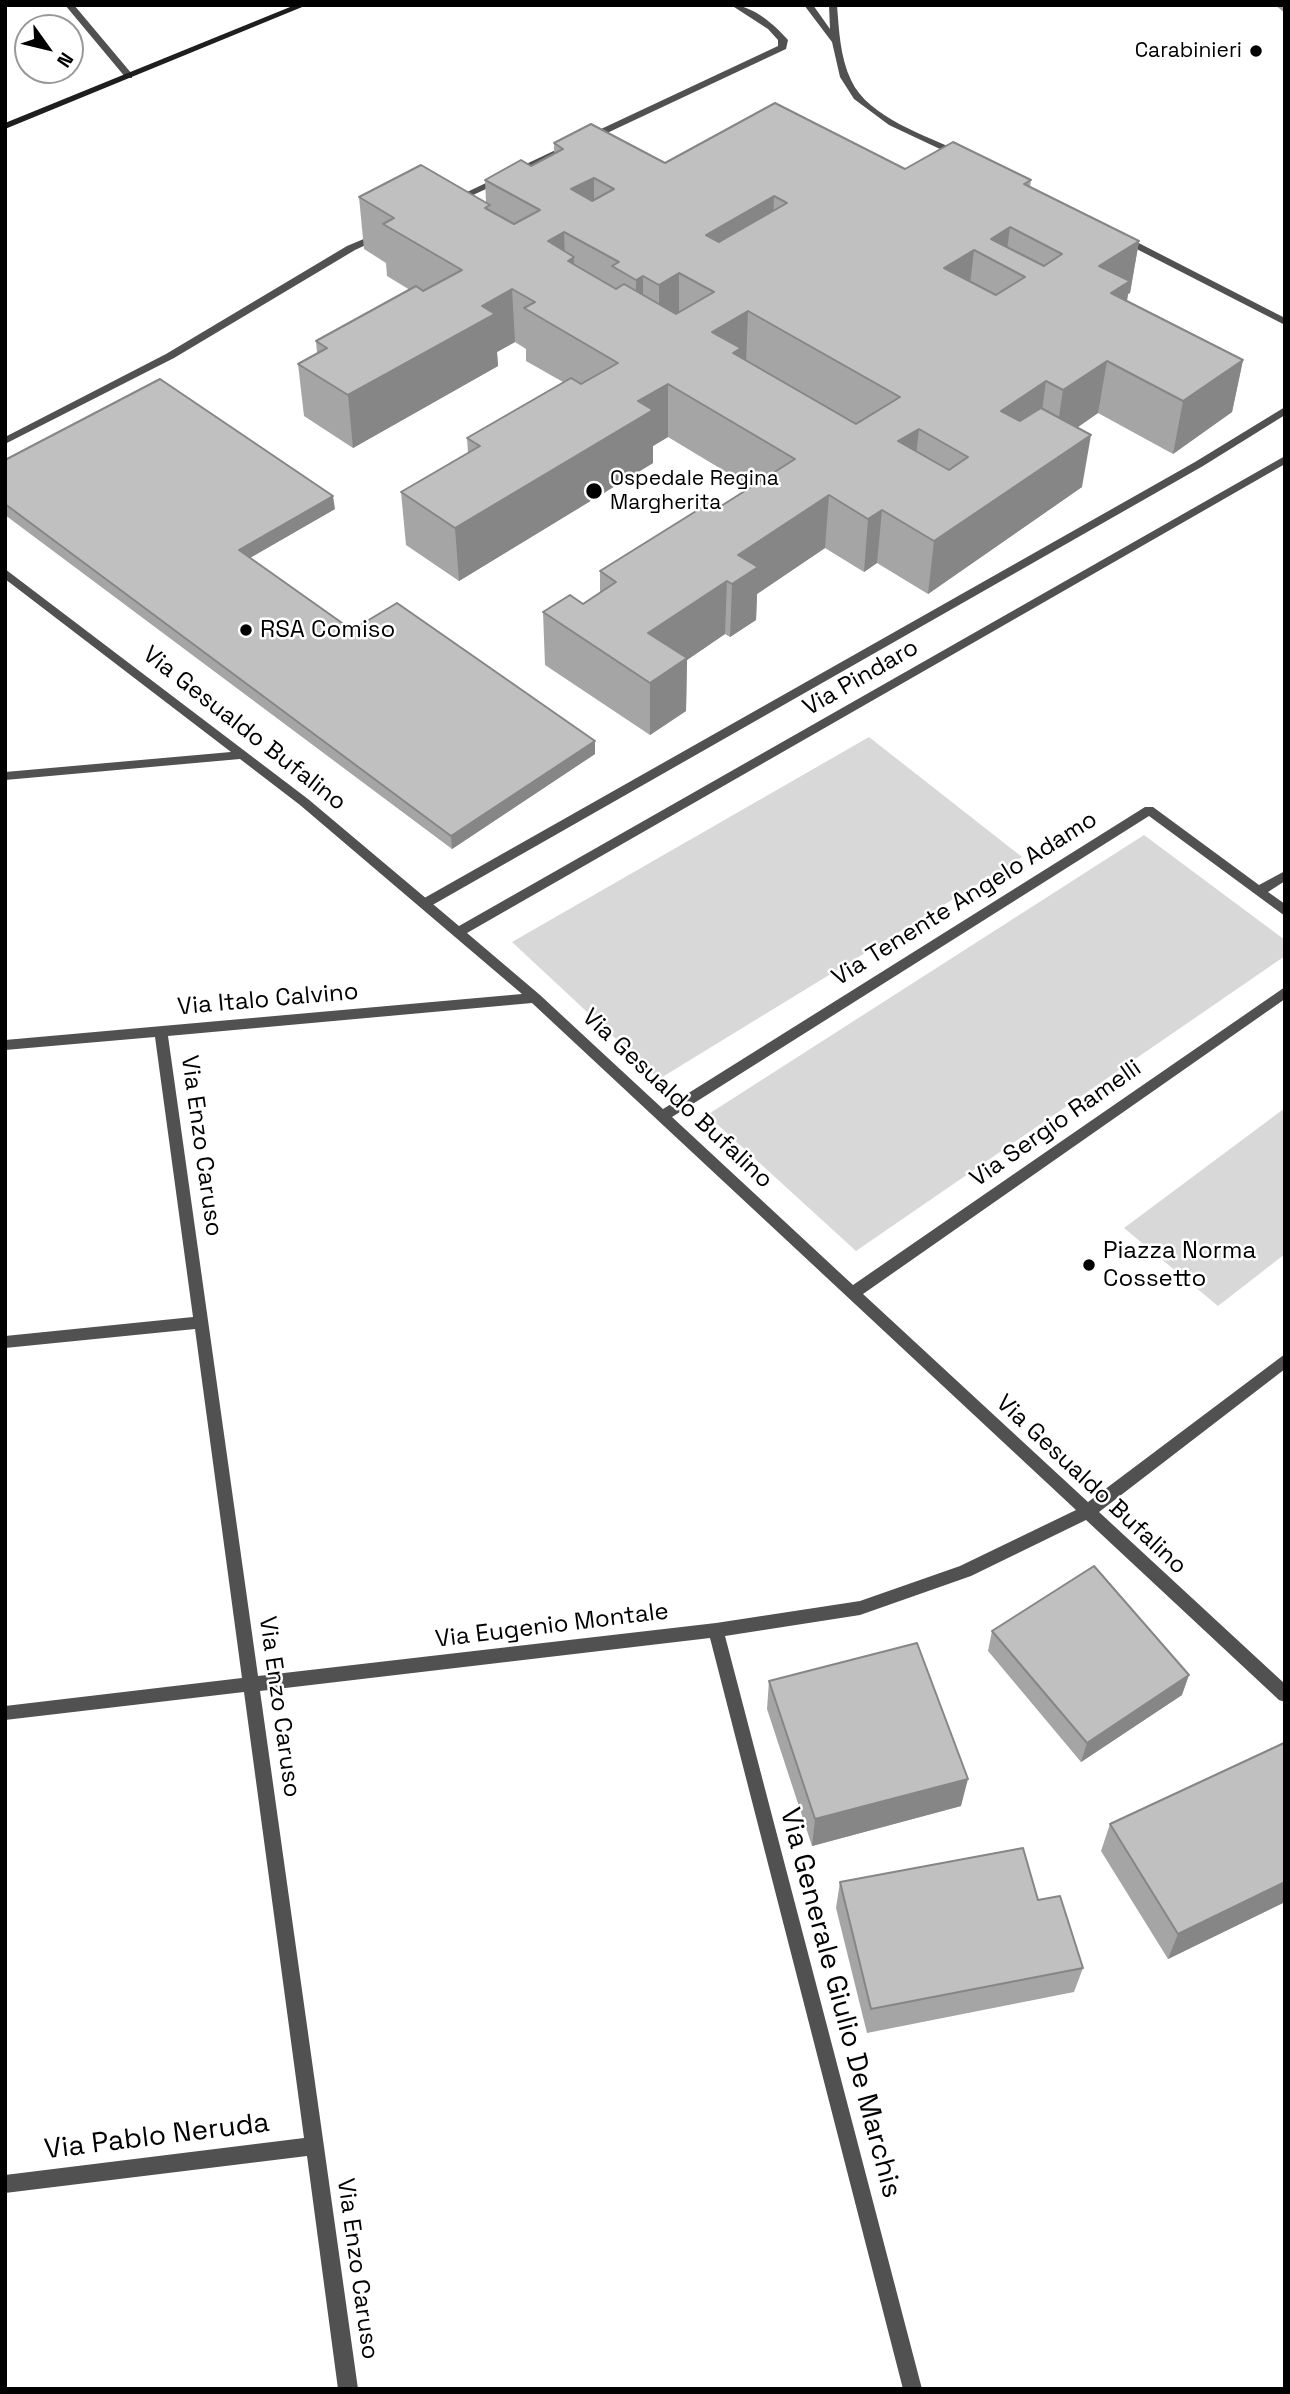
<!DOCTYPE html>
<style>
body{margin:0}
#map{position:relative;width:1290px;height:2394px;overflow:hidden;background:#fff;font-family:"Space Grotesk",sans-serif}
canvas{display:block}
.frame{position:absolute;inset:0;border:7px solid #000;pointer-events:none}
.north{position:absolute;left:14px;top:14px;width:70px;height:70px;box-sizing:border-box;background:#fff;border:2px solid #999;border-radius:50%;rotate:124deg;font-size:19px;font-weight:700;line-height:28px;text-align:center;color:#000}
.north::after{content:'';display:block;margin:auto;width:24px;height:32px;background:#000;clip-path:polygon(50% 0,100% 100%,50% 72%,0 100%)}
</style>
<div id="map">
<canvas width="1290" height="2394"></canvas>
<div class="frame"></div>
<div class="north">N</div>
</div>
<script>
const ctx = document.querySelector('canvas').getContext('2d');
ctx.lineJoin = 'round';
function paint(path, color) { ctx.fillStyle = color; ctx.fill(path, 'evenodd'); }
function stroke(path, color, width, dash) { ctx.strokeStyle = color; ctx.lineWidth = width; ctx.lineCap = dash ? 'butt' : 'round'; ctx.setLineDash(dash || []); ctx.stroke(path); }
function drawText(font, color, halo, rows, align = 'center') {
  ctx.font = font + ' "Space Grotesk",sans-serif'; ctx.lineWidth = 5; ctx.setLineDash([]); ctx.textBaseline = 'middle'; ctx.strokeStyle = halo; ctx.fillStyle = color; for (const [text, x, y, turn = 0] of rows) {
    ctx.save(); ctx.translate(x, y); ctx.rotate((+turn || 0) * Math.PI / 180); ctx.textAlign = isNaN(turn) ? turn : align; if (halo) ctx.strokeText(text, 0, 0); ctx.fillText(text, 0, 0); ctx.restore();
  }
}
const green = new Path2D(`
 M 869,737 L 1022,857 L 659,1079 L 512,942 Z
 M 1144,835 L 1285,940 L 1285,956 L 856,1251 L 707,1115 Z
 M 1285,1108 L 1285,1254 L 1218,1306 L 1124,1228 Z`);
const service = new Path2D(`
 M 731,5 C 752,5 774,24 788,40 L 786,49 L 590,141 L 584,141 L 584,137 L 778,46 L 778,40 L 768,29 Z
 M 804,5 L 813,5 L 830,29 L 829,5 L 837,5 C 839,30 840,57 851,80 C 868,118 928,136 963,153 L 963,157 L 957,157 L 889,125 L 854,99 L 840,77 L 832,42 Z
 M 562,147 L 567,150 L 565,152 L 456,203 L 448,201 Z
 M 378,233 L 383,236 L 381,238 L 355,250 L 174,358 L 5,444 L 5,437 L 166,354 L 347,246 Z
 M 1119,236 L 1125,236 L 1285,318 L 1285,325 L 1119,240 Z
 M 1285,407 L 1285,415 L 1203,466 L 429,907 L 424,909 L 418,904 L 419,901 L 1195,462 Z`);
const minor = new Path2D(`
 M 65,5 L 74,5 L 132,74 L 132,78 L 126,78 Z
 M 1285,456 L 1285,464 L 467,933 L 540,995 L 663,1109 L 1145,807 L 1153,807 L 1259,885 L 1285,871 L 1285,881 L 1268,892 L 1285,904 L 1285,916 L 1149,816 L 672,1117 L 853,1285 L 1285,987 L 1285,999 L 863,1294 L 1088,1502 L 1285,1354 L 1285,1369 L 1099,1512 L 1285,1684 L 1285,1702 L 1279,1700 L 1086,1520 L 971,1576 L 860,1615 L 725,1636 L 922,2389 L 903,2389 L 710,1638 L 260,1691 L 358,2389 L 338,2389 L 307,2156 L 5,2193 L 5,2175 L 304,2138 L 244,1692 L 5,1720 L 5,1706 L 242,1678 L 195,1329 L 5,1348 L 5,1336 L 193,1317 L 155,1037 L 5,1050 L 5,1040 L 522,994 L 300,805 L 240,759 L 5,780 L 5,772 L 231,752 L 5,579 L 5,569 L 308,799 L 459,926 ZM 532,1003 L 1076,1510 L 960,1566 L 860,1601 L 716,1623 L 258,1676 L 168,1036 Z`);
const secondary = new Path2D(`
 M 295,5 L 307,5 L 5,129 L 5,123 Z`);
const wall = new Path2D(`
 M 1275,5 L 1285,5 L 1285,13 Z
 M 554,143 L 665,163 L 905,169 L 1031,180 L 1030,187 L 1139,241 L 1130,293 L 1128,294 L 1127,301 L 1243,360 L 1232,412 L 1173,454 L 1098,413 L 1078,427 L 1082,487 L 928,594 L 877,563 L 864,572 L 825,548 L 757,594 L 756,620 L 730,637 L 725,634 L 687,660 L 686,711 L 650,735 L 545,665 L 543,612 L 583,604 L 600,593 L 600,571 L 718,508 L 751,487 L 668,437 L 653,446 L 653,463 L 459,581 L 406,545 L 401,492 L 468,453 L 467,438 L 563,382 L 526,361 L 526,349 L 515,342 L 497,352 L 498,366 L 353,448 L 304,416 L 298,364 L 317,353 L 316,341 L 410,290 L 387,276 L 386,263 L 364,249 L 359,197 L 486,202 L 485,180 L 531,166 L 554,153 Z
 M 5,460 L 335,509 L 250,558 L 352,630 L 595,741 L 595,754 L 452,849 L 5,515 Z
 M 992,1631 L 1182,1695 L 1081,1762 L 988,1651 Z
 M 769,1681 L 961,1806 L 812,1846 L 767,1709 Z
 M 1285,1744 L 1285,1902 L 1168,1959 L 1101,1851 L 1110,1824 Z
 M 840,1882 L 1038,1900 L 1083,1968 L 1074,1992 L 867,2033 L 836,1908 Z`);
const shadedWall = new Path2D(`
 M 594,178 L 594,230 L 571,189 Z
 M 774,196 L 772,249 L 705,287 L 706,235 Z
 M 1010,227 L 1005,266 L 991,239 Z
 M 564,232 L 566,284 L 548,241 Z
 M 1139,241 L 1130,293 L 1128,294 L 1121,334 L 1099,266 Z
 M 974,250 L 968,302 L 944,268 Z
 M 574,257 L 575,309 L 568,261 Z
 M 679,273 L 679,325 L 659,337 L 659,285 Z
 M 643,276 L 643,328 L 636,332 L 636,280 Z
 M 512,289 L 515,342 L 497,352 L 498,366 L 353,448 L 348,395 L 482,306 Z
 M 748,311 L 746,363 L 740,367 L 712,332 Z
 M 1243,360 L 1232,412 L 1173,454 L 1183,401 Z
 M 1107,361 L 1098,413 L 1055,443 L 1063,390 Z
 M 1046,381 L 1039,434 L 1001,411 Z
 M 668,384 L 668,437 L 653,446 L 653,463 L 459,581 L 455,528 L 638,401 Z
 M 919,429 L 913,482 L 898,441 Z
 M 1091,435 L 1082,487 L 928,594 L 934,541 Z
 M 829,495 L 825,548 L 757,594 L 756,620 L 730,637 L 732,584 L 738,555 Z
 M 333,496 L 335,509 L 241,563 L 239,550 Z
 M 882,510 L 877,563 L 864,572 L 868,519 Z
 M 727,581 L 725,634 L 687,660 L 686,711 L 650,735 L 650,683 L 648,633 Z
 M 595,741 L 595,754 L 452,849 L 451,836 Z
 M 1189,1675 L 1182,1695 L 1081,1762 L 1087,1743 Z
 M 968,1779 L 961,1806 L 812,1846 L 815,1819 Z
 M 1285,1882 L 1285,1902 L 1168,1959 L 1178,1934 Z`);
const building = new Path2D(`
 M 775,103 L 905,169 L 953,142 L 1031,180 L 1024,184 L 1139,241 L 1099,266 L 1130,281 L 1111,293 L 1243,360 L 1183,401 L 1107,361 L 1063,390 L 1046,381 L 1001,411 L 1020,421 L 1041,408 L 1091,435 L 934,541 L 882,510 L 868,519 L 829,495 L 738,555 L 758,567 L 732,584 L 727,581 L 648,633 L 687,658 L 650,683 L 543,612 L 570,595 L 583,604 L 616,582 L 600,571 L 709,503 L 718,508 L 795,459 L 668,384 L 638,401 L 653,410 L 455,528 L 401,492 L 480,446 L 467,438 L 571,378 L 581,384 L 618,363 L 524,308 L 535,302 L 512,289 L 482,306 L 495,314 L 348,395 L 298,364 L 327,348 L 316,341 L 416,286 L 423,291 L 462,270 L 383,224 L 394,218 L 359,197 L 421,165 L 490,205 L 485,208 L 514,224 L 540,210 L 485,180 L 521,160 L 531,166 L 563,149 L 554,143 L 591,124 L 665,163 ZM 594,178 L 614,189 L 592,201 L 571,189 ZM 774,196 L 787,203 L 719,242 L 706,235 ZM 1010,227 L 1062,254 L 1044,266 L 991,239 ZM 564,232 L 619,262 L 612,266 L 636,280 L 643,276 L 659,285 L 679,273 L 714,292 L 676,314 L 624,284 L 616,289 L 568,261 L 574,257 L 548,241 ZM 974,250 L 1025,277 L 996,295 L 944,268 ZM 748,311 L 900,397 L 856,424 L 733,353 L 741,348 L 712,332 ZM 919,429 L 968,457 L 949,470 L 898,441 Z
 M 160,379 L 333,496 L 239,550 L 352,630 L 397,603 L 595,741 L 451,836 L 5,504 L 5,460 Z
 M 1094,1566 L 1189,1675 L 1087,1743 L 992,1631 Z
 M 917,1643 L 968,1779 L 815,1819 L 769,1681 Z
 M 1284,1743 L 1285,1744 L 1285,1882 L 1178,1934 L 1110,1824 Z
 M 1023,1848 L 1038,1900 L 1060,1896 L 1083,1968 L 871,2009 L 840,1882 Z`);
const markers = [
 [1256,51,7,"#000"],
 [594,491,9,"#000"],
 [246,630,7,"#000"],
 [1089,1265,7,"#000"]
];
const farPoinames = [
 ["Carabinieri",1242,51],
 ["Ospedale Regina",610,479,"left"],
 ["Margherita",610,503,"left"]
];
const poiNames = [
 ["RSA Comiso",260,630],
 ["Piazza Norma",1103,1251],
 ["Cossetto",1103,1279]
];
const streetNames = [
 ["Via Pindaro",861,678,-30],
 ["Via Gesualdo Bufalino",244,729,38],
 ["Via Tenente Angelo Adamo",965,899,-32],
 ["Via Italo Calvino",268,1000,-5],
 ["Via Gesualdo Bufalino",677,1099,43],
 ["Via Sergio Ramelli",1056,1124,-35],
 ["Via Enzo Caruso",201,1146,82],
 ["Via Gesualdo Bufalino",1091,1485,43],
 ["Via Eugenio Montale",552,1626,-7],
 ["Via Enzo Caruso",279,1707,82],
 ["Via Enzo Caruso",357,2269,82]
];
const nearStreetnames = [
 ["Via Generale Giulio De Marchis",840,2003,75],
 ["Via Pablo Neruda",157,2137,-7]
];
paint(green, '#d8d8d8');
paint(service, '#515151');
paint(minor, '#515151');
paint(secondary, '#1e1e1e');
paint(wall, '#a5a5a5');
paint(shadedWall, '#868686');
paint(building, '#c0c0c0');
stroke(building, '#868686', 2);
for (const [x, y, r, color] of markers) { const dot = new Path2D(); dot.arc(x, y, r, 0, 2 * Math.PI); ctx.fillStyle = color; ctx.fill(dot); stroke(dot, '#fff', 2.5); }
drawText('21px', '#000', '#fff', farPoinames, 'right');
drawText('24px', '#000', '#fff', poiNames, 'left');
drawText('24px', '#000', '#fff', streetNames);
drawText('28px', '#000', '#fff', nearStreetnames);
</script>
